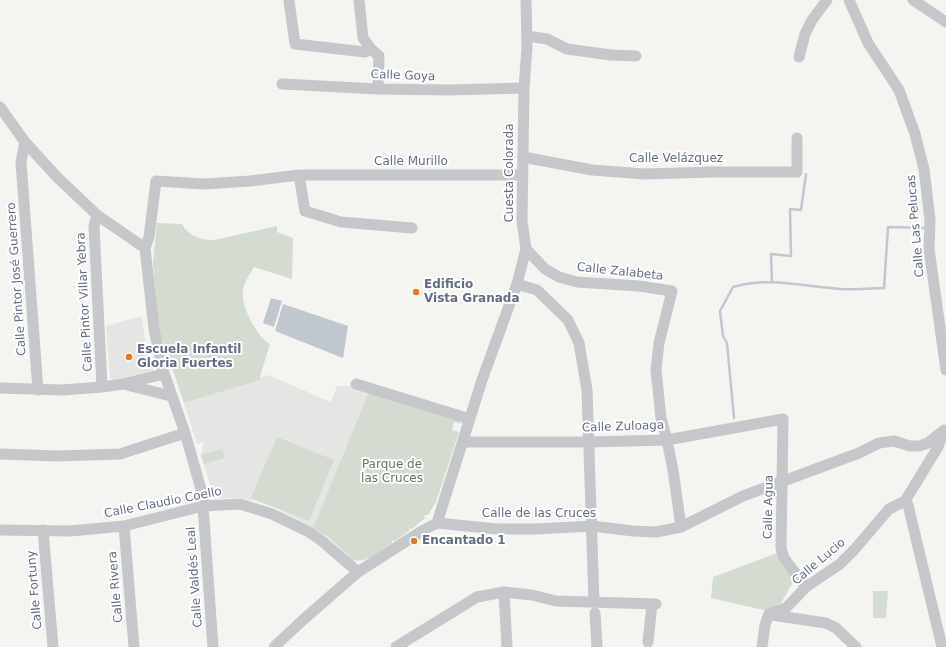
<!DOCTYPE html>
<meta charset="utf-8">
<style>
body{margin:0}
canvas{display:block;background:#f4f5f1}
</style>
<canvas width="946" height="647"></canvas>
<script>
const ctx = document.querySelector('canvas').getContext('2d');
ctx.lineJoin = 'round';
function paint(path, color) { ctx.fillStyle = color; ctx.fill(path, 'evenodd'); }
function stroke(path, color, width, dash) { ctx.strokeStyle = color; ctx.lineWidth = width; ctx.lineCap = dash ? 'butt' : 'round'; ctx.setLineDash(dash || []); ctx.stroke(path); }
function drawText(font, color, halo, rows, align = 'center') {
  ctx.font = font + ' "DejaVu Sans",sans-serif'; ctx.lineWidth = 4; ctx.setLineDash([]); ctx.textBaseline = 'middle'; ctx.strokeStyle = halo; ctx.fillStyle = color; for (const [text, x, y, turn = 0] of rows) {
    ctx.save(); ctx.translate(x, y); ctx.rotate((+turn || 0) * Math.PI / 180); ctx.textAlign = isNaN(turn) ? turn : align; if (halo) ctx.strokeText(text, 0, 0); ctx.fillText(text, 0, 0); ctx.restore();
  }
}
const built = new Path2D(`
 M 142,316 L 145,343 L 154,371 L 114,380 L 110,379 L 106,326 Z
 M 268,375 L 331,402 L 337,386 L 352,386 L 369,391 L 313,528 L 276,508 L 256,501 L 239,498 L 214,498 L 201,455 L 204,442 L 197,444 L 184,403 L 260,380 L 260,377 Z`);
const green = new Path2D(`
 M 157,223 L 182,224 C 189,236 200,240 214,240 L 277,226 L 277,232 L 293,238 L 292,279 L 254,267 C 250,274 244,282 243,290 C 240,305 257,337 270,344 L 260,377 L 260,380 L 184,403 L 158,327 L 153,263 Z
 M 369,391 L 459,419 L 461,424 L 454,422 L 452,430 L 459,432 L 436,502 L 428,515 L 424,515 L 425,518 L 412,529 L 410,528 L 409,531 L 395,541 L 392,540 L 392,543 C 381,550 367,564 353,560 L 328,537 L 313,528 Z
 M 277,437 L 334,460 L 309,521 L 251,498 Z
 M 222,449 L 225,458 L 204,464 L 201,455 Z
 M 777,553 L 795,579 L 781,603 L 768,611 L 711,598 L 713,577 Z
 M 873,591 L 888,591 L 886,618 L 873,618 Z`);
const water = new Path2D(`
 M 271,298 L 282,301 L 274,327 L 263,323 Z
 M 283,304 L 348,326 L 343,358 L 275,331 Z`);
const stream = new Path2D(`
 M 772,282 L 771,254 L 791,256 L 790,209 L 801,210 L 806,174
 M 734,418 L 727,343 L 723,336 L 720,311 L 733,287 C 767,276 806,287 841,289 C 855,290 870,288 884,288 L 888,227 L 925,228`);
const minor = new Path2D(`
 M 359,0 L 363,38 L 371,49 L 379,56 L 378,89
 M 849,0 L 868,43 L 899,90 L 915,134 L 924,169 L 930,220 L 929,249 L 946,370
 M 913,0 L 946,22
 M 289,1 L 295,44 L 365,52 L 371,49
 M 527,36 L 547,39 L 567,49 L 611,55 L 636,56
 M 799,57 L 805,34 L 812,20 L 827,0
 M 282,84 L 378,89 L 449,90 L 524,88
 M 0,107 L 25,142 L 57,177 L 97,215 L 145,248
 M 25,142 L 21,162 L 38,390
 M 523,157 L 592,170 L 645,174 L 712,172 L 797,172 L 797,138
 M 299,175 L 305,211 L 341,222 L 412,228
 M 97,215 L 94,226 L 102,387
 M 526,249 L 545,269 L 559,277 L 577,282 L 639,286 L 672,291 L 659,343 L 656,370 L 661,418 L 667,440 L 673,470 L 681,527
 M 517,284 L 537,290 L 568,320 L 579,343 L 587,390 L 594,602
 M 123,384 L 164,374
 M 356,384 L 470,419
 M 0,388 L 62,390 L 102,387 L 123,384 L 171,396
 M 463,442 L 589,442 L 667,440 L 783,419 L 781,548 L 784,558 L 806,587
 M 0,454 L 58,456 L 120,454 L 185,433
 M 905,501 L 908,505 L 942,647
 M 905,501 L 938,447 L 944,430
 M 437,523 L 482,380 L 517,284 L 526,249 L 522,221 L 524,88 L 527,47 L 526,0
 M 124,526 L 134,647
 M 0,530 L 70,531 L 124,526 L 203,506 L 240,504 L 272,514 L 309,532 L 322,541 L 358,572
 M 43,530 L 53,647
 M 504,592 L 507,647
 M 595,613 L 597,647
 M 772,615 L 826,623 L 836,628 L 856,647
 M 648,642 L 652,604
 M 213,647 L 203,506 L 203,496 L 185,433 L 163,370 L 154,329 L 145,248 L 149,237 L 156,181 L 204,184 L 250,181 L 299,175 L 523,175
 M 274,647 L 304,619 L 358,572 L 422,531 L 437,523 L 497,529 L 536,529 L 592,526 L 633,531 L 656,532 L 681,527 L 743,496 L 859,453 L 879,443 L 894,441 L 910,446 L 919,446 L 928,443 L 944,430
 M 396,647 L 477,597 L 504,592 L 532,595 L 556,601 L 656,604
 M 762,647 L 765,625 L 769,614 L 786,608 L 806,587 L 840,564 L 854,550 L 889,509 L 905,501`);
const markers = [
 [416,292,4,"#e7781e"],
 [129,357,4,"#e7781e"],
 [414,541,4,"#e7781e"]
];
const streetNames = [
 ["Calle Goya",403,76,2],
 ["Calle Velázquez",676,159],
 ["Calle Murillo",411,162],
 ["Cuesta Colorada",510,173,-90],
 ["Calle Las Pelucas",916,226,-95],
 ["Calle Zalabeta",620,272,6],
 ["Calle Pintor José Guerrero",17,279,-94],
 ["Calle Pintor Villar Yebra",85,302,-93],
 ["Calle Zuloaga",623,427,-2],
 ["Calle Claudio Coello",163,503,-11],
 ["Calle Agua",769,507,-89],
 ["Calle de las Cruces",539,514],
 ["Calle Lucio",819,562,-40],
 ["Calle Valdés Leal",195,577,-94],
 ["Calle Rivera",116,587,-95],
 ["Calle Fortuny",35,590,-95]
];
const poiNames = [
 ["Edificio",424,285],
 ["Vista Granada",424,299],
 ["Escuela Infantil",137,350],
 ["Gloria Fuertes",137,364],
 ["Encantado 1",422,541]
];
const parkNames = [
 ["Parque de",392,465],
 ["las Cruces",392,479]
];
paint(built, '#e5e5e4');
paint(green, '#d4dcd2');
paint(water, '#c0c7cf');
stroke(stream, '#c0c7cf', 2.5);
stroke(minor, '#c5c7cb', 11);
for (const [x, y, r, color] of markers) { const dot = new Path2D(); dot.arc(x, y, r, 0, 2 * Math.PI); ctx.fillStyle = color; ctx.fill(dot); stroke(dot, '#fff', 1.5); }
drawText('12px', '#636e83', '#fff', streetNames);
drawText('bold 12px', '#636e83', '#fff', poiNames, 'left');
drawText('12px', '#627a62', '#fff', parkNames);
</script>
